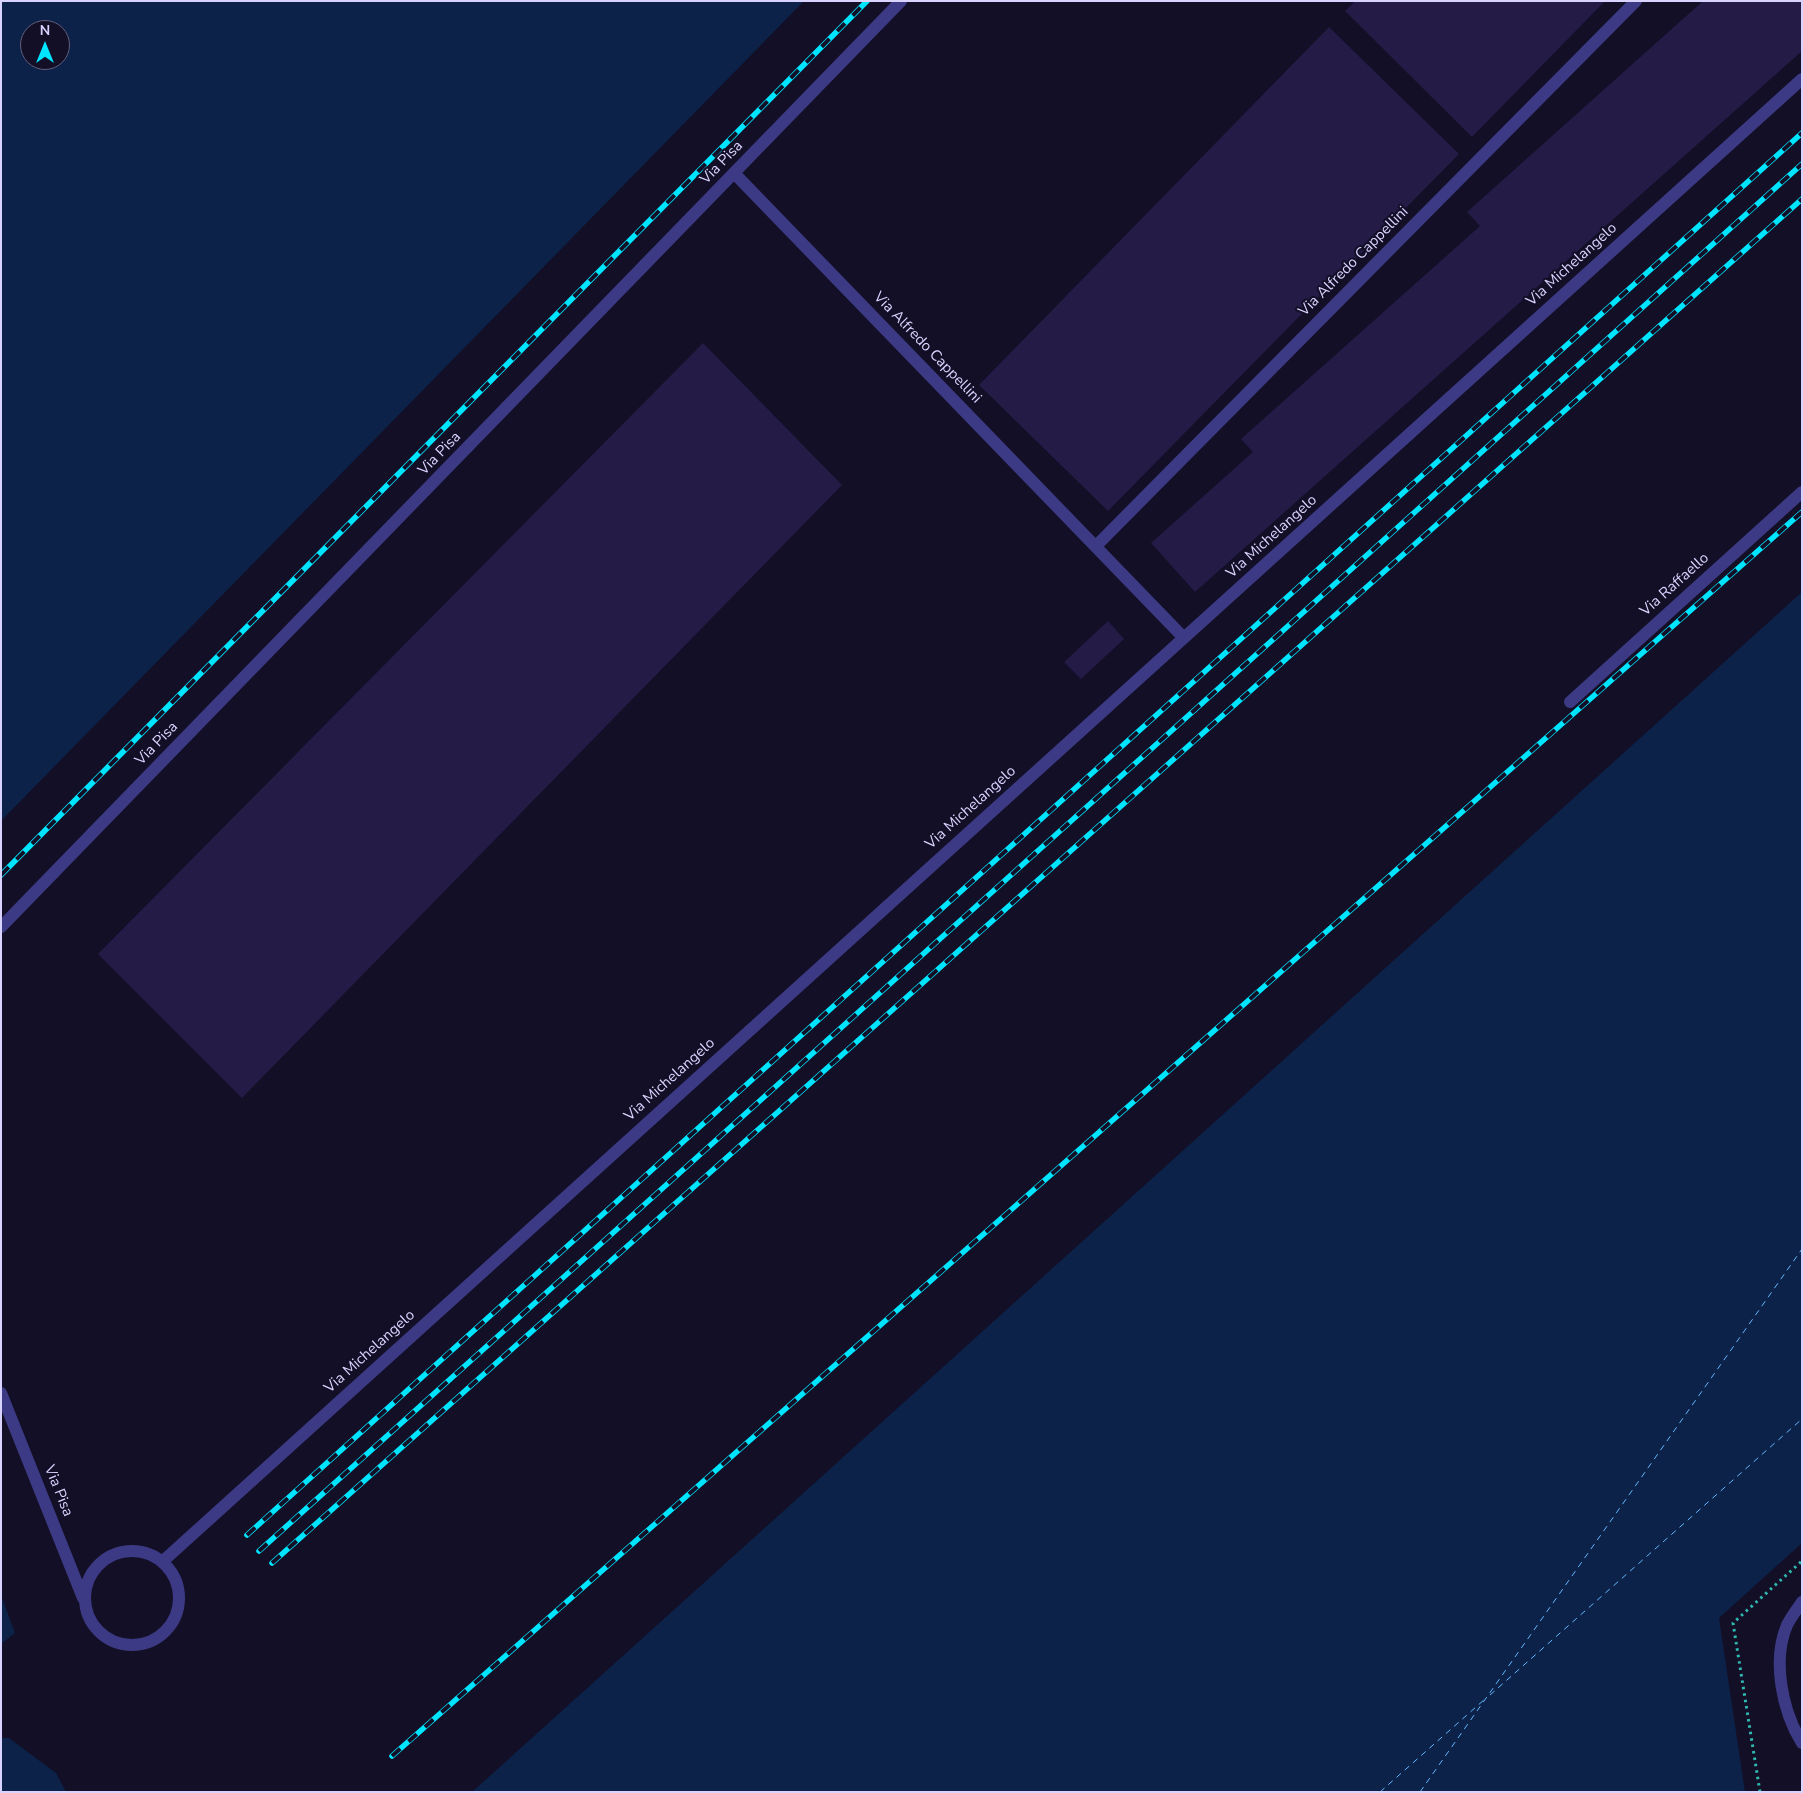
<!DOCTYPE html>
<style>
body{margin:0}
#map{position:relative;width:1803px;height:1793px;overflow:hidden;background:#130f26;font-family:"Nunito Sans",sans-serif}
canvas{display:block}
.frame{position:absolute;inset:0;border:2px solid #d9d4ff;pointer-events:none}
.north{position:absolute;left:20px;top:20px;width:50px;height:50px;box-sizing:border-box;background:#130f26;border:1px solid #625e7d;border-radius:50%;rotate:0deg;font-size:14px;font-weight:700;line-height:20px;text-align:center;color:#d9d4ff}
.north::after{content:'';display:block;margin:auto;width:18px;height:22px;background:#00e5ff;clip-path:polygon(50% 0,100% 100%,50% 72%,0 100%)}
</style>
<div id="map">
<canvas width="1803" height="1793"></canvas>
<div class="frame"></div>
<div class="north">N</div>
</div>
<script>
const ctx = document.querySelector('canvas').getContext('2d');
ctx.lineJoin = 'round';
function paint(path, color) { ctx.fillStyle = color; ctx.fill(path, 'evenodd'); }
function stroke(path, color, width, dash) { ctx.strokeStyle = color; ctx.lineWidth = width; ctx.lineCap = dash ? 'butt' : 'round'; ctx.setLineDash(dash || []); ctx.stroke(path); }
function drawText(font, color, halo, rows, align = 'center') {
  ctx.font = font + ' "Nunito Sans",sans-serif'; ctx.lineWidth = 4; ctx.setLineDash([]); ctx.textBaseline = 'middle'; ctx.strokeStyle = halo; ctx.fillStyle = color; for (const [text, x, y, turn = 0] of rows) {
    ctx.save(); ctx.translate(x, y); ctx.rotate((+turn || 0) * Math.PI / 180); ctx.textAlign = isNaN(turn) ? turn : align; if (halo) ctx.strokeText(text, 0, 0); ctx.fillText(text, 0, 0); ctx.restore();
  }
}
const water = new Path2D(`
 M 1,1 L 804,1 L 1,821 ZM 30,30 L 60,30 L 60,60 L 30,60 Z
 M 1802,592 L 1802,1543 L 1719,1618 L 1745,1792 L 472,1792 Z
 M 1,1595 L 15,1633 L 1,1644 Z
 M 1,1738 L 9,1738 L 56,1773 L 66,1792 L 1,1792 Z`);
const ferry = new Path2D(`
 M 1490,1695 L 1802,1419
 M 1380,1792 L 1485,1699
 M 1420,1792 L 1802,1249`);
const building = new Path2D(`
 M 1355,1 L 1605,1 L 1472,137 L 1345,11 Z
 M 1703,1 L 1802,1 L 1802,51 L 1195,592 L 1151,543 L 1253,452 L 1241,439 L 1480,226 L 1467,212 Z
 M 1329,27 L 1459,154 L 1108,511 L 979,385 Z
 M 703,343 L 842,485 L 242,1098 L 98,954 Z
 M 1108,621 L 1124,639 L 1081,679 L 1064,662 Z`);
const path = new Path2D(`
 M 1760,1792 L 1733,1623 L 1802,1561`);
const lane = new Path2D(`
 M 734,173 L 1184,638
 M 1096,546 L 1636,1
 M 1570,702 L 1802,492
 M 1,927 L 901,1
 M 1,1393 L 83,1598
 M85 1598a47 47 0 1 1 94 0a47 47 0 1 1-94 0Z
 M 162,1562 L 1802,79
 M 1802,1602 C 1797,1609 1791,1617 1787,1625 C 1772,1660 1782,1711 1802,1743`);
const rail = new Path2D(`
 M 1,875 L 867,1
 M 247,1535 L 1802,133
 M 259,1551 L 1802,164
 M 272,1563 L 1802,199
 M 392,1756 L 1802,512`);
const streetNames = [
 ["Via Pisa",722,163,-46],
 ["Via Alfredo Cappellini",1354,262,-45],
 ["Via Michelangelo",1572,265,-42],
 ["Via Alfredo Cappellini",927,348,46],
 ["Via Pisa",440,454,-46],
 ["Via Michelangelo",1272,537,-42],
 ["Via Raffaello",1675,585,-42],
 ["Via Pisa",157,744,-46],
 ["Via Michelangelo",971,808,-42],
 ["Via Michelangelo",670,1080,-42],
 ["Via Michelangelo",370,1352,-42],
 ["Via Pisa",58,1491,68]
];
paint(water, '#0c2248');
stroke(ferry, '#62b6ff', 1, [6, 5]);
paint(building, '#241b47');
stroke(path, '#2fb8b0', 3, [2.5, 4]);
stroke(lane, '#3d3a85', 12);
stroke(rail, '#00e5ff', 5.5);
stroke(rail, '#130f26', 4, [11]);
drawText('15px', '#d9d4ff', '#130f26', streetNames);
</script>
